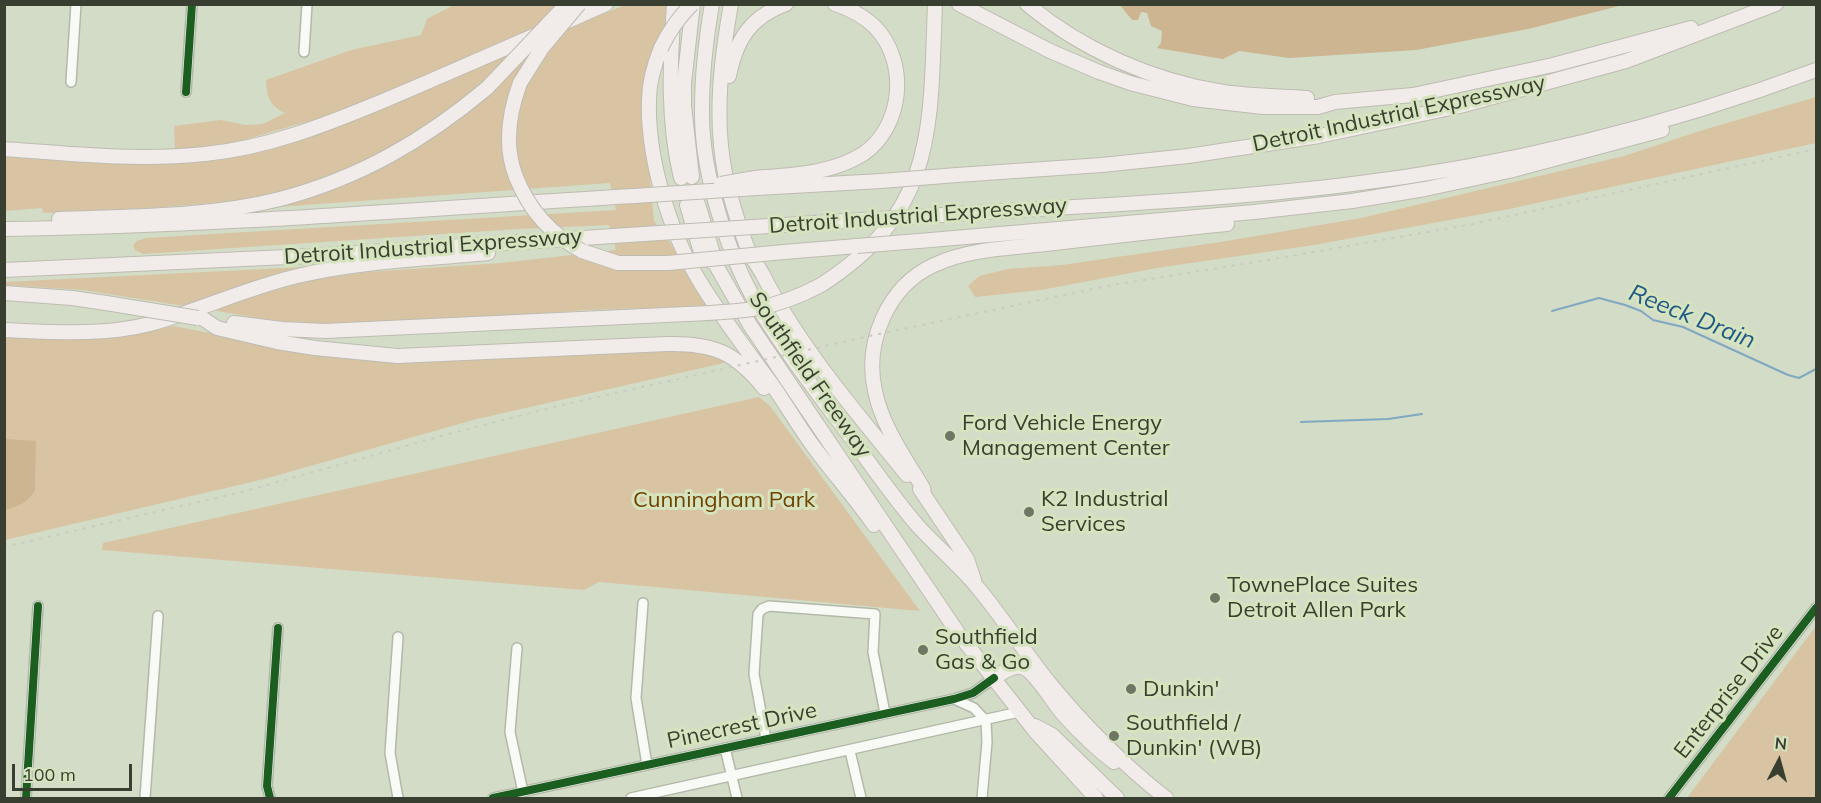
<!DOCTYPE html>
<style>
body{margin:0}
#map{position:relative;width:1821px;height:803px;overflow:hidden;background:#d3dcc6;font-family:Mulish,sans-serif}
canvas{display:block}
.frame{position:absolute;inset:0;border:6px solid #393f30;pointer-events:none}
.north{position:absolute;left:1749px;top:731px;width:60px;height:60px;-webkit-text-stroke:4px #d5e4be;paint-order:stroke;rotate:6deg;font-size:16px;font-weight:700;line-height:24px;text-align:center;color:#393f30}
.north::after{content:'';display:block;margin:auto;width:21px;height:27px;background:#393f30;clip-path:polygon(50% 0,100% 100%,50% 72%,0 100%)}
.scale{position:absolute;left:12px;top:764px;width:120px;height:27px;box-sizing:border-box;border:3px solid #393f30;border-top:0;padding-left:8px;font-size:18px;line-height:21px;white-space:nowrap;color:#393f30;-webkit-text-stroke:4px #d5e4be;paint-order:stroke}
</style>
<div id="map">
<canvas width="1821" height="803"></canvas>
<div class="frame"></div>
<div class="north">N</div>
<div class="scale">100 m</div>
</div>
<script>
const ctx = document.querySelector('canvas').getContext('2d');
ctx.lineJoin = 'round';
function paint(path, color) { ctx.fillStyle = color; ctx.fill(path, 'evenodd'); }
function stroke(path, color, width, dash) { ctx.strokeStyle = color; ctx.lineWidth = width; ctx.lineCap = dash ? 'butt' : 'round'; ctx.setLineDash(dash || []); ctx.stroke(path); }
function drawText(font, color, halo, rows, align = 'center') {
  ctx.font = font + ' Mulish,sans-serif'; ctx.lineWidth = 6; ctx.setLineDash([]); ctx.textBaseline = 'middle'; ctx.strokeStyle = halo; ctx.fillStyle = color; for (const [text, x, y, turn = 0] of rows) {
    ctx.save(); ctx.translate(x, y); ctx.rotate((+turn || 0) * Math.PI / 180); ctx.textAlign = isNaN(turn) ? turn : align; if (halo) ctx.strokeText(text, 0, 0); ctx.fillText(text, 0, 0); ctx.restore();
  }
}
const green = new Path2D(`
 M 454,5 L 586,5 L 390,90 L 323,117 L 230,144 L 175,150 L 174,126 L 221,120 L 246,125 L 263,124 L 285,113 C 269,105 267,97 266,80 L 351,50 L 421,35 L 427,19 Z
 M 625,5 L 669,5 L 667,22 L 661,32 L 646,70 L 644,123 L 653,176 L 650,180 L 654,221 L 675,250 L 704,298 L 706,306 L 588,310 L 444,320 L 332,324 L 289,323 L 211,310 L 309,280 L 368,272 L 501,263 L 616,250 L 609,225 L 519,229 L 143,254 L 135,250 L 133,245 L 137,241 L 146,238 L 616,210 L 610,183 L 277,207 L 277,205 C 300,198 325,192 347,183 C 402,161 450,128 495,90 L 483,81 L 450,108 L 400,144 L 344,172 L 302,187 L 234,201 L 152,208 L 43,213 L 42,208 L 5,211 L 4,155 L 229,157 L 289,144 Z
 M 1816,97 L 1816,143 L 1509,209 L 1314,245 L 1157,268 L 1041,290 L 975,297 L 968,286 L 979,276 L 1008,269 L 1062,265 L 1221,242 L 1361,218 L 1624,156 L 1703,130 Z
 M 304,267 L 190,307 L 83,290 L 5,285 L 5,282 Z
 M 173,326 L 236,338 L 374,360 L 459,361 L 688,349 L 728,362 L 477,419 L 264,479 L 5,540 L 5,336 L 83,339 L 142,333 Z
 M 759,397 L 770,406 L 920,611 L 599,582 L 584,590 L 102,550 L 103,543 Z
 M 1816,626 L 1816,798 L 1687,798 Z`);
const forest = new Path2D(`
 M 1120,5 L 1623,5 L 1528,29 L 1416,50 L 1289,58 L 1239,51 L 1223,59 L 1157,48 L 1161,43 L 1162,31 L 1151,26 L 1147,13 L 1141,12 L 1138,20 L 1132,20 Z
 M 5,439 L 36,441 L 35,490 C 28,503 18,506 5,510 Z`);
const stream = new Path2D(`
 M 1552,311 L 1599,298 L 1625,305 L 1641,311 L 1653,320 L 1683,327 L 1788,375 L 1799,378 L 1816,369
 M 1301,422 L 1388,419 L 1422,414`);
const minor = new Path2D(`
 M 304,52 L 307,4
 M 71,82 L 76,4
 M 186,92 L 192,4
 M 643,603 L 636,698 L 647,765
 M 398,637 L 390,753 L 398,798
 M 517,648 L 510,732 L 523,792
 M 954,699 L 974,708 L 986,721 L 987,742 L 982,798
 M 766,739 L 754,674 L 758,614 L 762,609 L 769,606 L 875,614 L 873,652 L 885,713
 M 725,748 L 737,798
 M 850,751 L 861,798
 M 26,798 L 38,606
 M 145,798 L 158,616
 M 270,798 L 267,786 L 278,628
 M 493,798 L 954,699 L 973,693 L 994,678
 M 631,798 L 1019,712
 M 1669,798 L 1816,608`);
const highway = new Path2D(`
 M 674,4 C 670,64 667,120 681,178
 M 712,4 C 706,39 702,74 702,109 C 701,176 730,262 765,318 C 788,354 814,389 840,423 C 866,457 890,494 918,526 C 938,548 960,566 978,588 C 1003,618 1023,650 1047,680 C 1083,724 1122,764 1166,798
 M 731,4 C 721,60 714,117 725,173 C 730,197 738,223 747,247 C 751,257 758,266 763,275 C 800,348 856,412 907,475
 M 959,4 L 1050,51 L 1099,72 L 1130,83 L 1193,99 L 1263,107 L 1318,107 L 1335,102 L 1413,95 L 1553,65 L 1691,28
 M 1027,4 C 1082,50 1153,81 1223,92 C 1251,96 1279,96 1307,98
 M 561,24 L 606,4
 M 661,48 C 654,65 649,82 649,100 C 647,158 670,233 700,282 C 722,318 748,352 773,386 C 787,406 799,427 813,446 C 833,473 855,498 874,525
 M 729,76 C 736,40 750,17 786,4
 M 4,149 C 72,154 138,161 205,154 C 267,148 325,125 383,101 C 435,79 487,56 538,34
 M 957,175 L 1102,165 L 1188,156 L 1319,136 L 1399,119 L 1460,106 L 1626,61 L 1776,4
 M 516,177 C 504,147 509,113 520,83
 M 692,177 L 684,106 L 684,83 L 693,4
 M 755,178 C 791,175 831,174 863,154 C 903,127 909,62 875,27 C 864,16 850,9 835,4
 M 757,188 L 881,181
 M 698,204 L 717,267 L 750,325 L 958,633 L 1035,731 L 1096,798
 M 687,205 L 700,249 L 712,262
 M 942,215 C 1076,206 1212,201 1345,185 C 1505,166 1666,126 1816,70
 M 59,219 C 132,216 209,217 280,199 C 360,178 425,140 487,88
 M 769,226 L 862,220
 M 4,229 C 220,226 434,208 649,195
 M 931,240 L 1254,212 L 1352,201 L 1425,189 L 1509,171 L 1662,130
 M 582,251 L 618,263 L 668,263
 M 784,252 L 857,246
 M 4,270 L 309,256 L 659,233
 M 821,285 C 937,211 930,128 935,4
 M 4,293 L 72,298 L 106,303
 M 202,318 L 217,328 L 277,342 L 315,348 L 397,356 L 667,344 C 713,343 735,352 764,388
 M 234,323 L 282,329 L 325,331 L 687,314
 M 4,330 C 52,332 103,336 150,324 C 201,310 251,286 302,275 C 363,261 426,259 488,253
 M 920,489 L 967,559 L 974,580
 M 924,495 L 923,488 C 905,458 882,426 875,391 C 864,342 888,286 934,265 C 968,249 1009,248 1046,244 C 1106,237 1166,230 1227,224
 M 994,678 C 1002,673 1014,663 1024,668 C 1035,672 1054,704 1063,714 C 1079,732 1095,748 1114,762
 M 1035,726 L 1052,735 L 1117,798`);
const rail = new Path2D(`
 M 4,547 L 242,492 L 452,433 L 562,405 L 865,337 L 1107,286 L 1286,257 L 1473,224 L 1816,149`);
const highwayBridge = new Path2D(`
 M 661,48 C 669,31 679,17 692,4
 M 520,83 L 542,48 L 579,4
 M 487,88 L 567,4
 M 516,177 C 529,210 550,234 582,251
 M 881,181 L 957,175
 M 721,184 L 755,178
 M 649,195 L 757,188
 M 862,220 L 942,215
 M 659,233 L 769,226
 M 857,246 L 931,240
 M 668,263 L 784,252
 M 106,303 L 198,318
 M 687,314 C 741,312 772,311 821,285`);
const cycleway = new Path2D(`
 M 186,92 L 192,4
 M 26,798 L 38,606
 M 270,798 L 267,786 L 278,628
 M 493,798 L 954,699 L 973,693 L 994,678
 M 1669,798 L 1816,608`);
const markers = [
 [950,436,6,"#6f7664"],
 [1029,512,6,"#6f7664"],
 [1215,598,6,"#6f7664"],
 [923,650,6,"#6f7664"],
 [1131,689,6,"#6f7664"],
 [1114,736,6,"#6f7664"]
];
const streetNames = [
 ["Detroit Industrial Expressway",1399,114,-12],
 ["Detroit Industrial Expressway",918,216,-4],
 ["Detroit Industrial Expressway",433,247,-4],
 ["Southfield Freeway",810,375,55],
 ["Enterprise Drive",1729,692,-52],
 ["Pinecrest Drive",742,726,-12]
];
const poiNames = [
 ["Ford Vehicle Energy",962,423],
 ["Management Center",962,448],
 ["K2 Industrial",1041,499],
 ["Services",1041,524],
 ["TownePlace Suites",1227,585],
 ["Detroit Allen Park",1227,610],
 ["Southfield",935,637],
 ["Gas & Go",935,662],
 ["Dunkin'",1143,689],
 ["Southfield /",1126,723],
 ["Dunkin' (WB)",1126,748]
];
const parkNames = [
 ["Cunningham Park",724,500]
];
const waterNames = [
 ["Reeck Drain",1692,317,22]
];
paint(green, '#d8c4a3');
paint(forest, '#ccb590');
stroke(stream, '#80a8c1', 2);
stroke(minor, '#b3b9a9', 12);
stroke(highway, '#bebcb2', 16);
stroke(minor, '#f8faf6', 9);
stroke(highway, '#f1ecea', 14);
stroke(rail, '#c8cbc4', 2, [3, 6]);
stroke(highwayBridge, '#bebcb2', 16, []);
stroke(highwayBridge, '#f1ecea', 14);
stroke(cycleway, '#1b5e20', 8);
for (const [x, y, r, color] of markers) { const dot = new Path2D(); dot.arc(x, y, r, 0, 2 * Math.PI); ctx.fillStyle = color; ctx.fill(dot); stroke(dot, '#d5e4be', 2); }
drawText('22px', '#393f30', '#d5e4be', streetNames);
drawText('22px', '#393f30', '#d5e4be', poiNames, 'left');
drawText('22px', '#714200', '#d5e4be', parkNames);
drawText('italic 24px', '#1f5987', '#d5e4be', waterNames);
</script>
